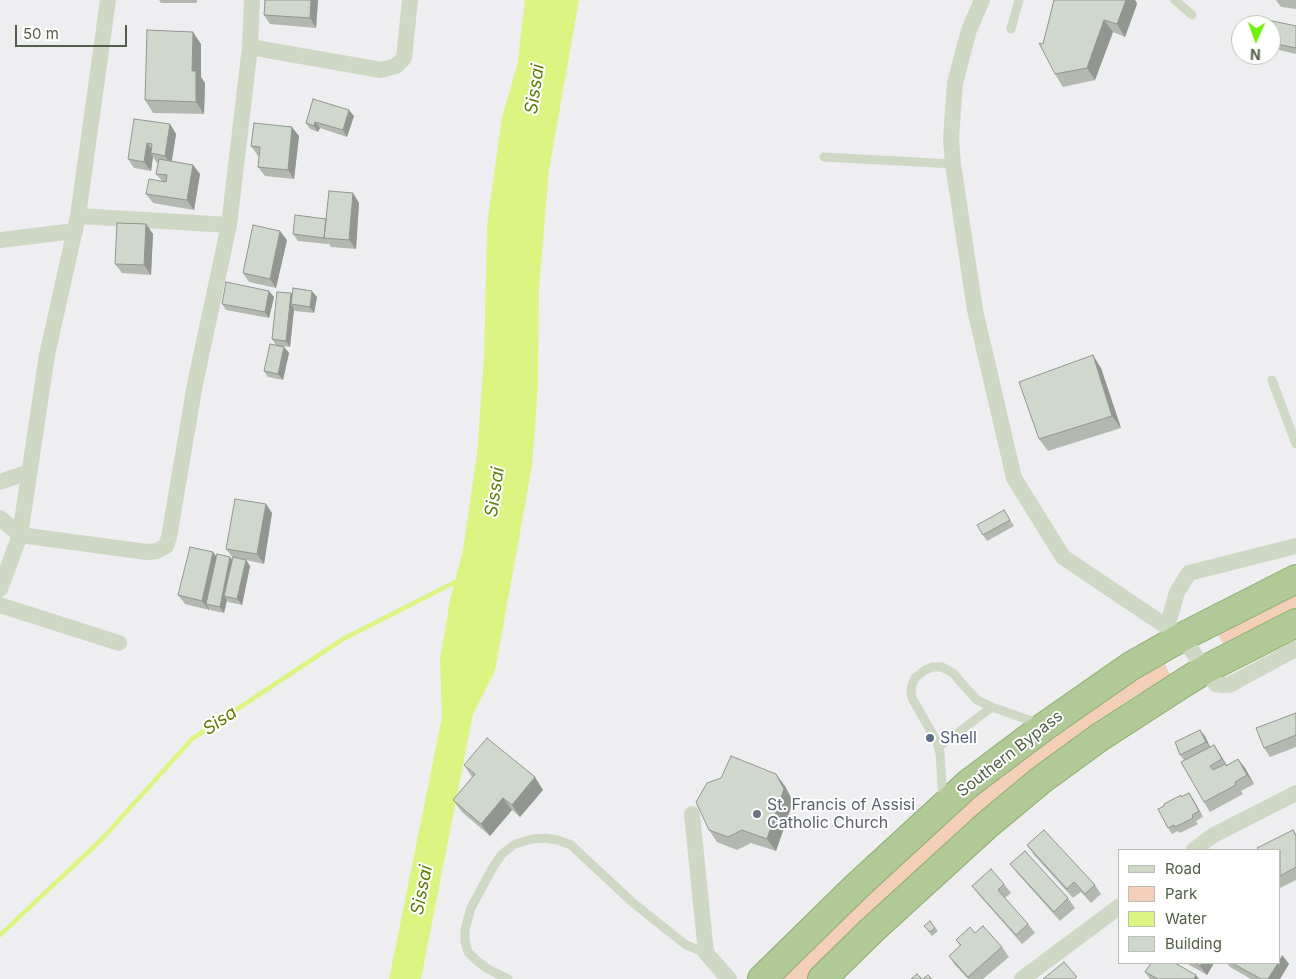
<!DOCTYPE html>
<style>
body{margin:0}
#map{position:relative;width:1296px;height:979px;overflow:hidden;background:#eeeef1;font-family:Inter,sans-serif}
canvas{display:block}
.legend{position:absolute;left:1118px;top:849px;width:162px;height:115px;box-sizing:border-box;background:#fff;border:1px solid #babfb5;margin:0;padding:6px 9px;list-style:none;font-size:15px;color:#525e45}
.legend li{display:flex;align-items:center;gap:10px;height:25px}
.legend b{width:25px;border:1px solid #babfb5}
.north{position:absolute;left:1231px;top:15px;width:50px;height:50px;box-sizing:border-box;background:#fff;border:1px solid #babfb5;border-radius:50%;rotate:182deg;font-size:14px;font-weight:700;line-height:20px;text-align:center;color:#525e45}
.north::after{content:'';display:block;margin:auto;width:18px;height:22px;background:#6ff109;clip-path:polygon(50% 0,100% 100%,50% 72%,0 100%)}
.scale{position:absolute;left:15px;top:25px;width:112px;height:22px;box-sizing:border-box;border:2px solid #525e45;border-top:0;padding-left:6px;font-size:15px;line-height:18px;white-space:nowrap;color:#525e45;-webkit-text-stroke:4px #fff;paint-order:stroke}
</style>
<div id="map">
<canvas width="1296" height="979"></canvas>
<ul class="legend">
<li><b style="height:6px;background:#ced8c4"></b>Road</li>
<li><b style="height:14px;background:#f3cfb9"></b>Park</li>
<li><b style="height:14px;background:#dcf482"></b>Water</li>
<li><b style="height:14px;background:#d0d7cd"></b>Building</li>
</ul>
<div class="north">N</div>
<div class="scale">50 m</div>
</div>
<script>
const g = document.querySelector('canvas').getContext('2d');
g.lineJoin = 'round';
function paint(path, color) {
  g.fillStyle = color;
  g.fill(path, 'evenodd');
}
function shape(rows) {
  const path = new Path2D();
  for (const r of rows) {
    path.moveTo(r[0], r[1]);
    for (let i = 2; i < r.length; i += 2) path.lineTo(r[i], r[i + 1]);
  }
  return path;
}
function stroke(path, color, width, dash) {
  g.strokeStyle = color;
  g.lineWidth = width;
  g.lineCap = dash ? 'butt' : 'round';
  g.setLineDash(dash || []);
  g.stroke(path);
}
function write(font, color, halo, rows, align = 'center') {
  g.font = font + ' Inter,sans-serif';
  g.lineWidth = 4;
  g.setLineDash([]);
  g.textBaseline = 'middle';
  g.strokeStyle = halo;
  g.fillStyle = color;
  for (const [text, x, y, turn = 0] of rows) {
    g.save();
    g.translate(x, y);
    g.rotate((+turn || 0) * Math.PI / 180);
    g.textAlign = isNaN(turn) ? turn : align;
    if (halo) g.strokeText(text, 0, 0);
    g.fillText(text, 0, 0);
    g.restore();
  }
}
paint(shape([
 [1296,592,1296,616,1228,651,1218,635,1245,618],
 [1163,659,1170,675,1132,698,1075,737,814,979,777,979,963,803]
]), '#f3cfb9');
paint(shape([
 [525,0,579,0,549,170,539,288,538,383,532,466,495,671,473,714,421,979,389,979,442,717,440,660,450,600,463,550,477,454,484,359,487,225,502,117,517,66]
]), '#dcf482');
stroke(shape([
 [0,935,101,840,192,739,343,639,459,580]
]), '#dcf482', 4.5);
const trunk = shape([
 [762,979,856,887,968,784,1045,726,1131,666,1182,637,1296,579],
 [822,979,872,930,987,825,1041,780,1100,737,1182,684,1206,669,1296,623]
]);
stroke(trunk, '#8cae6d', 30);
stroke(shape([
 [1175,0,1192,15],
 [1011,29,1019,0],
 [824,157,953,164],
 [1272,380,1296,444],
 [939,747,992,707],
 [943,801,940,753,937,742,912,698,911,692,912,685,915,678,925,670,933,667,942,667,953,673,967,689,977,700,992,707,1040,724],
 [508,979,488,969,477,961,468,952,465,941,465,929,471,908,493,867,502,854,515,844,532,839,546,838,558,840,571,845,632,902,686,945,706,953]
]), '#ced8c4', 9);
stroke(shape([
 [982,0,969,30,955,83,951,139,953,164,975,310,1014,478,1063,557,1182,637,1216,684,1222,685,1229,685,1296,649],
 [250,47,381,70,396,66,404,58,410,0],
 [78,216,229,225],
 [0,240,75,231],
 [0,482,29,472],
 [0,518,20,535,147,552,157,551,166,546,169,537,195,384,229,225,250,47,252,0],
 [0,589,20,535,47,355,78,216,108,0],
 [0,605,119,643],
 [1167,627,1177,592,1189,573,1296,546],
 [692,814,706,953,729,979],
 [1194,850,1212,836,1296,793],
 [1022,979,1120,906]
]), '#ced8c4', 16);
stroke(trunk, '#b0c997', 28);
paint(shape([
 [159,0,197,0,197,3,161,3],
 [265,0,318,0,316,28,270,24,264,15],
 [1054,0,1135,0,1137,4,1125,37,1113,32,1095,80,1063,87,1055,74,1043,44],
 [1276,0,1296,0,1296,9,1281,7],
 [1271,25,1296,26,1296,54,1271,48],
 [201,44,201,77,205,83,204,114,153,113,145,100],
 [354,116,347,137,320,128,318,132,310,129,306,123],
 [170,124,176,134,172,161,193,165,200,174,194,210,153,203,146,194,162,181,156,174,158,163,157,163,153,157,151,171,134,168,128,159],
 [299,136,294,179,265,176,258,167,259,156,258,156,251,146],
 [353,193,359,203,356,249,331,247,328,243,328,244,298,241,293,234,326,219],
 [146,224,153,234,151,275,122,273,115,264],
 [287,240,276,288,249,282,243,273],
 [269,291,274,297,269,318,226,310,222,304],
 [291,293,292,296,317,297,314,313,295,311,294,309,290,347,281,346,284,347,289,353,283,380,268,377,264,371,276,345,272,339],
 [1101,368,1121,428,1048,451,1039,439],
 [266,504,272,513,264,564,246,560,250,566,242,605,228,602,227,600,224,613,210,610,209,608,209,610,185,604,178,595,216,556,232,559,233,558,226,549],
 [1004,510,1014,526,987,541,983,535],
 [1296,713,1296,747,1270,757,1264,748],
 [1205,736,1210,747,1214,745,1220,754,1227,765,1238,759,1245,768,1254,784,1241,791,1243,794,1210,812,1204,802,1185,761,1180,755],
 [464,765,543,790,520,817,512,810,490,836,462,812,453,800,472,777],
 [785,786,793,802,776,851,751,843,737,850,717,842,709,830],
 [1189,793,1193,799,1203,817,1196,821,1198,824,1180,833,1178,831,1172,834,1168,828,1164,806],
 [1293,830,1296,834,1296,880,1280,888,1280,850],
 [1027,845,1095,885,1101,894,1091,903,1081,892,1073,898,1034,855],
 [1010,864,1068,898,1075,908,1060,921,1017,873],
 [1004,884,1011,893,1005,898,1028,924,1035,933,1022,944,979,895,972,886],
 [930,921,938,931,932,936,924,926],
 [975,933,1002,947,1009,957,983,979,968,979,955,965,949,956,960,946,956,940],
 [1282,955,1289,964,1280,979,1251,979,1230,967,1227,963,1280,963],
 [1186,963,1214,963,1207,975],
 [1145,972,1199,979,1150,979]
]), '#b3b9b0');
paint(shape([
 [311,0,318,0,316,28,310,18],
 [1126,0,1135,0,1137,4,1125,37,1117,24],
 [1104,20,1113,32,1095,80,1087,68],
 [193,32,201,44,201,77,205,83,204,114,196,102,192,71],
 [349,110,354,116,347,137,343,130],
 [315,122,320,128,318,132,314,126],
 [170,124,176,134,171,165,165,156],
 [292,127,299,136,294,179,288,170],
 [147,143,154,152,151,153,153,157,151,171,144,162],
 [193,165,200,174,194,210,187,200],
 [353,193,359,203,356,249,349,240],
 [146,224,153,234,151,275,144,265],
 [280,231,287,240,276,288,270,279],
 [269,291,274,297,269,318,265,312],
 [312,291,317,297,314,313,310,307],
 [291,293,295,300,291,304,294,309,290,347,286,341],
 [284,347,289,353,283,380,278,374],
 [1093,355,1101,368,1121,428,1112,416],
 [266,504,272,513,264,564,257,554],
 [213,552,220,561,206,604,209,608,209,610,202,601],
 [230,557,235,563,224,596,227,600,224,613,220,607],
 [246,560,250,566,242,605,237,599],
 [1200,730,1205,736,1211,749,1206,742],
 [1214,745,1220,754,1228,768,1222,759],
 [1238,759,1245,768,1254,784,1247,775],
 [776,774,785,786,793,802,776,851,767,839],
 [535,777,543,790,520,817,512,805],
 [1189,793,1193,799,1203,817,1199,811],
 [503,798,512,810,490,836,481,824],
 [1282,955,1289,964,1280,979,1268,979,1278,963,1280,963,1280,959],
 [1202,963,1214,963,1207,975,1200,966],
 [1196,975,1199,979,1194,979]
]), '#929690');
const building = shape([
 [265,0,311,0,310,18,264,15,265,0],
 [1054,0,1126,0,1117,24,1104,20,1087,68,1055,74,1039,43,1043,44,1054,0],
 [1263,19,1296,26,1296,48,1271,43,1271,25,1262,25,1263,19],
 [147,30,193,32,192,71,196,71,196,102,145,100,147,30],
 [313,99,349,110,343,130,315,122,314,126,306,123,313,99],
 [134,119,170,124,165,156,151,153,152,144,147,143,144,162,128,159,134,119],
 [254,123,292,127,288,170,258,167,260,147,251,146,254,123],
 [159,159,193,165,187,200,146,194,149,179,166,182,167,175,156,174,159,159],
 [329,191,353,193,349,240,324,238,329,191],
 [295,215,326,219,324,238,293,234,295,215],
 [117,223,146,224,144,265,115,264,117,223],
 [253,225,280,231,270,279,243,273,253,225],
 [226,282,269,291,265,312,222,304,226,282],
 [293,288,312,291,310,307,291,304,293,288],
 [277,292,291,293,286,341,272,339,277,292],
 [270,344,284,347,278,374,264,371,270,344],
 [1093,355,1112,416,1039,439,1019,382,1093,355],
 [235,499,266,504,257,554,226,549,235,499],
 [1004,510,1010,520,983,535,977,525,1004,510],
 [190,547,213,552,202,601,178,595,190,547],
 [217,554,230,557,220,607,206,604,217,554],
 [233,557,246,560,237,599,224,596,233,557],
 [1296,713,1296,735,1264,748,1256,728,1296,713],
 [1200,730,1206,742,1180,755,1175,742,1200,730],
 [487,738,535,777,512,805,503,798,481,824,453,800,475,774,464,765,487,738],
 [1214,745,1222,759,1210,766,1213,770,1225,764,1226,766,1238,759,1247,775,1235,782,1236,785,1204,802,1181,762,1214,745],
 [731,756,776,774,784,789,767,839,742,830,728,837,709,830,696,802,707,783,721,778,731,756],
 [1189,793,1199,811,1192,815,1193,818,1175,827,1174,825,1168,828,1158,809,1164,806,1164,804,1181,795,1181,797,1189,793],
 [1044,830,1095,885,1085,894,1074,882,1067,889,1027,845,1044,830],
 [1293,830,1296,836,1296,867,1280,876,1280,850,1259,850,1257,848,1293,830],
 [1025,851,1068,898,1054,912,1010,864,1025,851],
 [991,869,1004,884,998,890,1028,924,1016,935,972,886,991,869],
 [930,921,935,928,930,932,924,926,930,921],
 [983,926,1002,947,968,977,949,956,961,945,956,940,970,927,975,933,983,926],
 [1064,962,1077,977,1074,979,1043,979,1064,962],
 [1151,963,1175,963,1196,975,1194,979,1158,979,1145,972,1151,963],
 [1195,963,1202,963,1200,966,1195,963],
 [1232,963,1278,963,1268,979,1261,979,1232,963],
 [917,974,922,979,911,979,917,974],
 [928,975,932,979,923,979,928,975]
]);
paint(building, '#d0d7cd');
stroke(building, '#929690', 1);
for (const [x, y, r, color] of [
 [930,738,5,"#5c6f8a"],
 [757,814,5,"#6b7280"]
]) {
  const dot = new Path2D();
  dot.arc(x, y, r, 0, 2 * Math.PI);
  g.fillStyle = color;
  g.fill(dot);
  stroke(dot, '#fff', 2);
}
write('16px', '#4e5e75', '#fff', [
 ["Shell",940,738]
], 'left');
write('16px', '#525e45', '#fff', [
 ["Southern Bypass",1010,754,-38]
]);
write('16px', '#5b616d', '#fff', [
 ["St. Francis of Assisi",767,805],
 ["Catholic Church",767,823]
], 'left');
write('italic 18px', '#647c06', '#fff', [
 ["Sissai",535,89,-82],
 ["Sissai",495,492,-82],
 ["Sisa",220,721,-34],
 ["Sissai",422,890,-79]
]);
</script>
